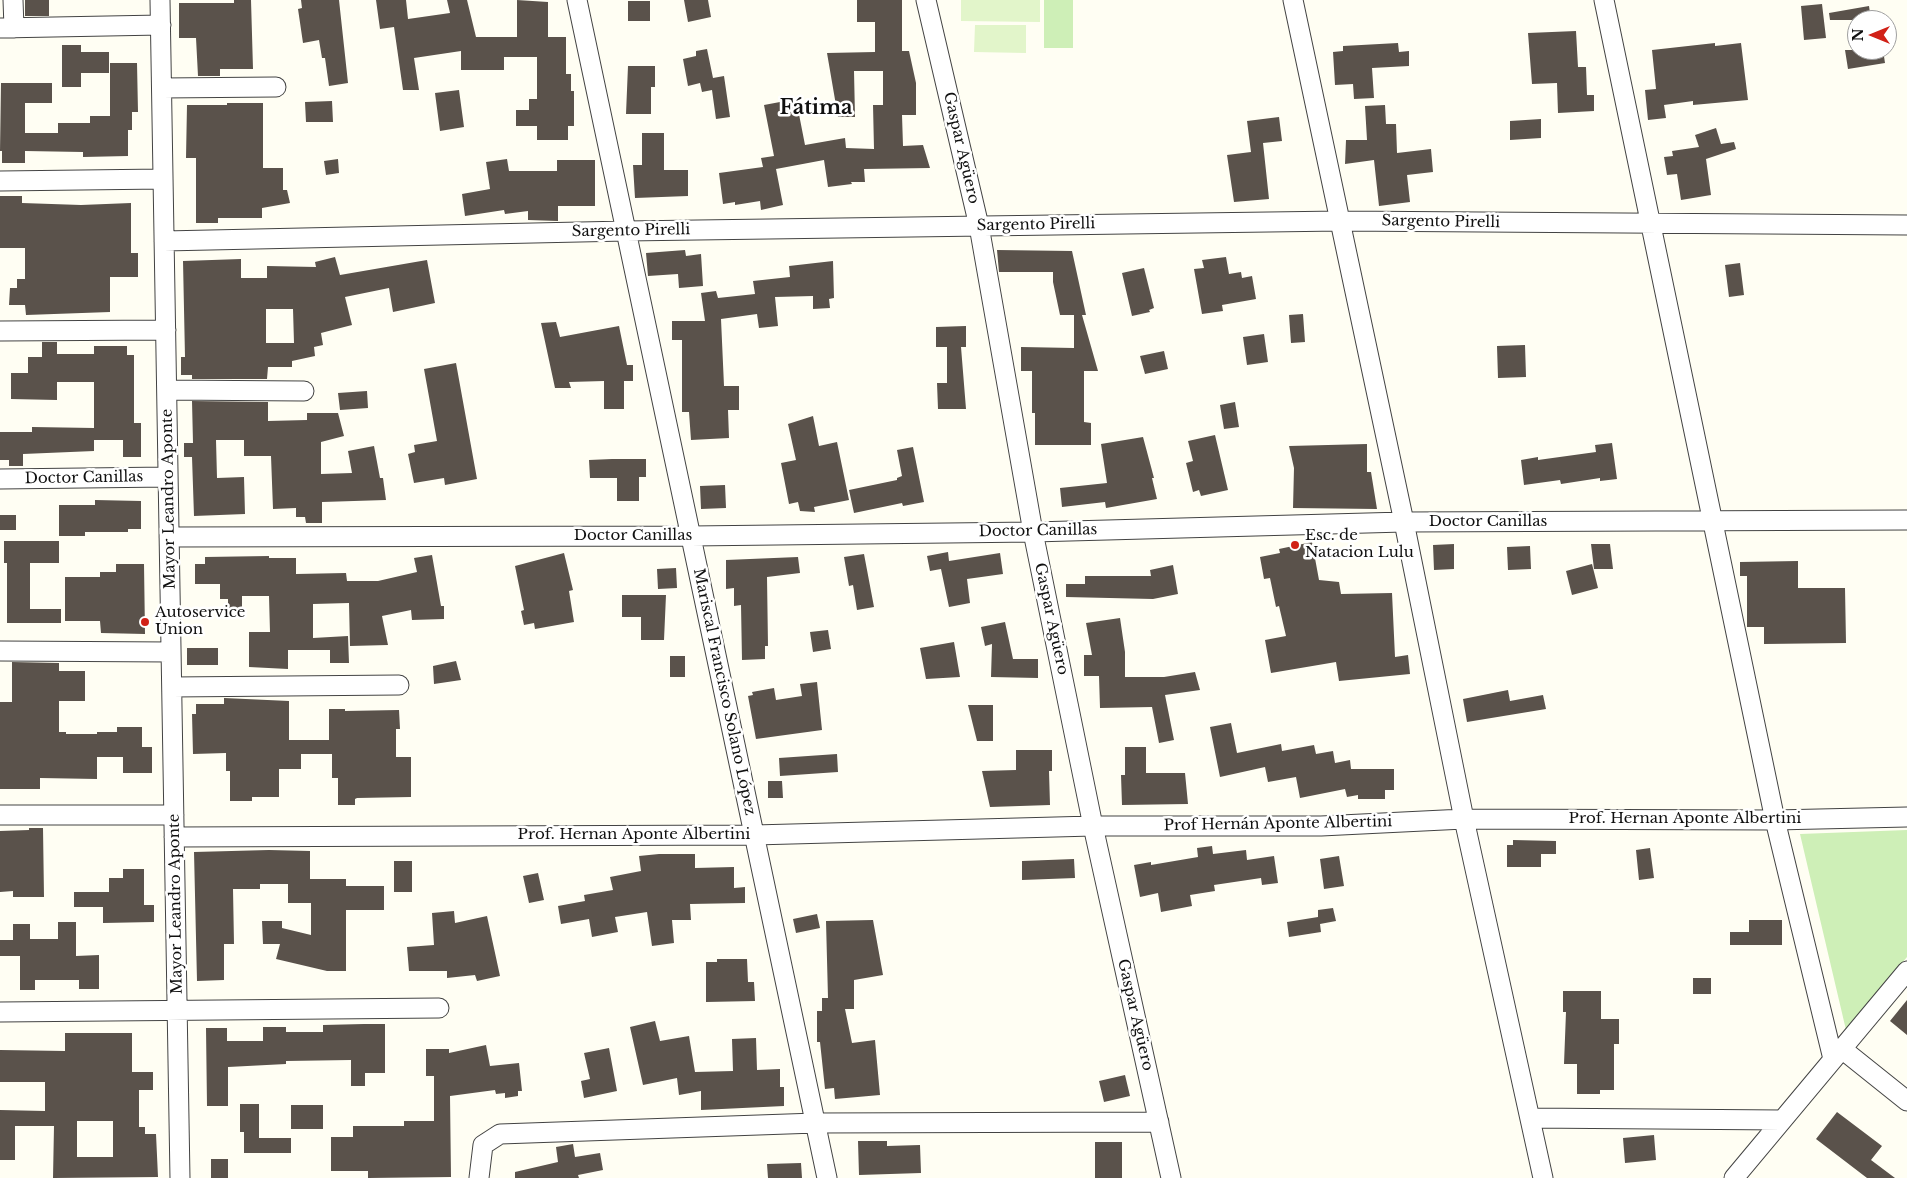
<!DOCTYPE html>
<meta charset="utf-8">
<style>
body{margin:0}
#map{position:relative;width:1907px;height:1178px;overflow:hidden;background:#fffef3;font-family:"Libre Baskerville",serif}
canvas{display:block}
.north{position:absolute;left:1847px;top:10px;width:50px;height:50px;box-sizing:border-box;background:#fff;border:1px solid #9f9f9f;border-radius:50%;rotate:270deg;font-size:14px;font-weight:700;line-height:20px;text-align:center;color:#101010}
.north::after{content:'';display:block;margin:auto;width:18px;height:22px;background:#d12117;clip-path:polygon(50% 0,100% 100%,50% 72%,0 100%)}
</style>
<div id="map">
<canvas width="1907" height="1178"></canvas>
<div class="north">N</div>
</div>
<script>
const g = document.querySelector('canvas').getContext('2d');
g.lineJoin = 'round';
function paint(path, color) {
  g.fillStyle = color;
  g.fill(path, 'evenodd');
}
function shape(rows) {
  const path = new Path2D();
  for (const r of rows) {
    path.moveTo(r[0], r[1]);
    for (let i = 2; i < r.length; i += 2) path.lineTo(r[i], r[i + 1]);
  }
  return path;
}
function stroke(path, color, width, dash) {
  g.strokeStyle = color;
  g.lineWidth = width;
  g.lineCap = dash ? 'butt' : 'round';
  g.setLineDash(dash || []);
  g.stroke(path);
}
function write(font, color, halo, rows, align = 'center') {
  g.font = font + ' "Libre Baskerville",serif';
  g.lineWidth = 5;
  g.setLineDash([]);
  g.textBaseline = 'middle';
  g.strokeStyle = halo;
  g.fillStyle = color;
  for (const [text, x, y, turn = 0] of rows) {
    g.save();
    g.translate(x, y);
    g.rotate((+turn || 0) * Math.PI / 180);
    g.textAlign = isNaN(turn) ? turn : align;
    if (halo) g.strokeText(text, 0, 0);
    g.fillText(text, 0, 0);
    g.restore();
  }
}
paint(shape([
 [1044,0,1073,0,1073,48,1044,48],
 [1907,830,1907,957,1846,1030,1800,834]
]), '#ceefb7');
paint(shape([
 [961,0,1040,0,1040,22,961,21],
 [975,25,1026,25,1026,53,974,52]
]), '#e2f5ca');
paint(shape([
 [25,0,49,0,49,16,25,16],
 [234,0,251,0,253,69,220,69,220,76,198,76,196,38,179,38,179,3,234,3],
 [301,0,339,0,348,83,329,86,325,58,322,58,319,40,303,43,298,9,302,8],
 [376,0,406,0,408,19,450,13,447,0,467,0,476,37,517,37,517,0,548,2,548,37,566,37,566,74,571,74,571,91,574,91,574,126,568,126,568,140,537,140,537,126,516,126,516,110,529,110,529,99,537,99,537,57,504,57,504,70,461,70,461,51,414,58,419,90,403,90,394,27,380,29],
 [684,0,708,0,711,17,688,22],
 [857,0,902,0,902,51,909,51,916,83,916,115,902,115,903,146,923,145,930,168,864,169,865,182,851,182,852,184,828,187,824,160,776,169,783,205,761,210,760,201,735,205,735,202,723,204,719,173,763,167,761,158,774,156,764,105,796,99,805,145,845,138,846,148,874,149,873,105,883,105,883,71,854,71,855,117,838,117,827,53,875,52,875,22,857,22],
 [628,1,650,1,650,21,628,21],
 [1822,4,1826,38,1804,40,1801,6],
 [1869,6,1871,20,1830,20,1829,13],
 [1576,31,1578,67,1586,67,1587,95,1594,95,1594,111,1558,113,1557,83,1532,84,1528,33],
 [1398,43,1399,52,1409,51,1409,66,1372,68,1374,98,1354,99,1353,84,1335,85,1333,52,1343,51,1343,46],
 [1715,43,1715,46,1741,43,1748,100,1693,105,1693,101,1664,105,1666,118,1648,120,1645,90,1656,89,1652,50],
 [62,45,81,45,81,52,109,52,109,73,81,73,81,87,62,87],
 [707,49,713,78,724,76,730,117,716,119,712,90,702,92,700,83,688,86,683,59,696,56,696,51],
 [1845,50,1883,50,1885,63,1848,69],
 [110,63,137,63,138,112,132,112,132,130,128,130,128,156,83,157,83,152,25,151,25,163,2,163,2,151,0,151,1,83,52,83,52,103,25,103,25,133,58,133,58,123,90,123,90,116,110,116],
 [628,66,655,66,655,87,651,87,651,114,626,114],
 [459,90,464,127,440,131,435,93],
 [332,101,333,122,306,122,305,102],
 [227,103,263,103,263,168,283,168,283,190,287,190,290,203,262,208,262,218,218,218,218,223,196,223,196,158,186,158,187,105,227,105],
 [1385,105,1386,124,1396,124,1397,153,1431,149,1433,172,1407,175,1410,202,1379,206,1374,160,1345,164,1346,140,1367,140,1365,106],
 [1279,117,1282,141,1263,143,1269,199,1234,202,1227,155,1251,152,1247,121],
 [1541,119,1541,138,1510,140,1510,121],
 [1716,128,1721,144,1734,142,1736,149,1706,159,1711,195,1681,200,1677,174,1667,175,1664,157,1673,156,1672,151,1699,147,1695,135],
 [642,133,664,133,664,170,688,170,688,196,635,198,633,165,642,165],
 [338,159,339,173,326,175,324,161],
 [507,159,509,171,557,171,557,160,595,160,595,206,558,206,558,221,528,220,528,211,505,214,504,210,465,216,462,194,490,189,486,162],
 [0,196,22,196,22,203,81,205,131,203,131,253,138,253,138,277,110,277,110,312,26,315,25,305,9,305,10,288,17,288,17,279,25,279,25,248,0,248],
 [685,250,686,256,701,254,703,286,679,288,678,274,648,276,646,253],
 [997,250,1072,251,1086,315,1082,315,1098,371,1084,371,1084,422,1091,423,1091,445,1035,445,1035,413,1032,413,1032,371,1021,371,1021,347,1074,348,1074,315,1060,315,1053,282,1053,272,999,272],
 [335,257,340,275,427,260,435,303,393,312,389,288,345,297,352,325,321,333,323,345,314,347,315,356,292,361,292,367,268,367,267,379,192,379,192,375,181,375,181,357,185,357,183,261,241,259,241,278,267,278,267,266,316,267,315,262],
 [266,309,293,309,294,343,266,343],
 [1226,257,1229,274,1241,272,1242,278,1252,276,1256,299,1222,305,1223,311,1202,314,1194,269,1204,268,1202,260],
 [833,261,834,298,829,299,830,308,813,309,813,296,775,297,778,326,759,328,757,314,721,319,724,386,739,386,739,410,728,410,729,438,691,440,689,412,682,412,682,340,672,340,672,321,705,321,701,293,716,291,718,298,755,294,753,281,790,277,789,266],
 [1740,263,1744,295,1729,297,1725,265],
 [1144,268,1154,308,1149,310,1150,312,1132,316,1122,273],
 [1303,314,1305,342,1291,343,1289,315],
 [556,322,560,337,619,326,627,365,633,365,633,381,624,381,624,409,604,409,604,381,569,382,571,388,555,388,541,323],
 [966,326,966,347,961,347,966,409,938,409,937,383,947,383,947,347,936,347,936,327],
 [1264,334,1268,362,1247,365,1243,337],
 [42,342,57,342,57,354,94,354,94,346,127,346,127,355,134,355,134,423,141,423,141,457,123,457,123,440,94,440,94,382,57,382,57,400,11,399,11,373,28,373,28,357,42,357],
 [1525,345,1526,377,1498,378,1497,346],
 [1164,351,1168,369,1145,374,1140,356],
 [456,363,477,479,445,485,444,478,414,483,408,454,415,452,414,445,437,441,424,369],
 [367,391,368,408,340,410,338,393],
 [192,401,268,402,268,421,307,420,307,413,338,413,344,436,321,442,321,474,352,473,348,451,374,446,380,478,383,478,386,500,322,502,322,523,306,523,305,517,296,517,296,508,273,509,271,456,244,456,244,440,216,440,217,478,244,477,245,514,194,516,192,457,184,457,184,443,193,443],
 [1235,402,1239,427,1224,429,1220,405],
 [813,416,819,446,837,442,849,500,814,507,815,512,800,511,798,502,789,504,781,463,796,460,788,424],
 [32,427,94,428,94,451,23,454,23,466,9,466,9,460,0,460,0,432,32,432],
 [1215,435,1228,490,1201,496,1199,490,1193,492,1186,463,1193,461,1188,441],
 [1143,437,1154,478,1152,478,1157,499,1106,508,1105,502,1062,507,1060,488,1107,483,1101,444],
 [1612,443,1617,479,1600,481,1600,478,1561,484,1560,480,1524,485,1521,460,1538,457,1538,460,1596,452,1595,445],
 [1367,444,1367,472,1371,472,1377,509,1293,508,1294,468,1289,446],
 [913,447,924,502,903,506,902,503,854,513,849,490,897,480,897,478,902,476,897,450],
 [612,459,646,459,646,477,639,477,639,501,617,501,617,478,590,478,589,460],
 [725,485,726,508,701,509,700,486],
 [95,500,141,501,141,529,128,529,128,532,85,532,85,536,59,536,59,505,95,505],
 [0,515,16,515,16,530,0,530],
 [4,541,59,541,59,563,30,563,30,609,61,609,61,623,7,623,7,563,4,563],
 [1312,542,1319,580,1339,582,1341,594,1392,593,1395,657,1408,655,1410,674,1339,681,1336,662,1271,673,1265,640,1286,636,1279,606,1276,607,1270,578,1264,579,1260,557,1280,553,1279,549],
 [1454,544,1454,569,1434,570,1433,545],
 [1591,544,1610,544,1613,569,1594,569],
 [1530,546,1531,569,1508,570,1507,547],
 [948,552,949,561,1000,553,1003,574,967,579,970,603,949,607,941,569,930,571,927,556],
 [564,553,573,590,569,591,574,622,535,629,534,623,524,625,521,611,524,610,515,566],
 [864,554,874,607,857,610,853,585,849,586,844,557],
 [432,555,441,606,444,606,444,619,412,620,411,610,382,616,388,645,350,646,349,603,313,604,313,638,348,636,349,663,330,663,330,650,288,650,288,669,249,667,249,632,270,632,269,596,242,596,242,610,228,610,228,599,220,599,220,584,195,584,195,564,205,564,205,557,269,556,269,558,296,558,296,574,346,573,347,581,378,581,417,572,414,558],
 [798,557,800,573,767,577,768,646,765,646,765,659,742,660,741,605,734,606,734,588,726,589,726,560],
 [1798,561,1798,588,1845,588,1846,643,1764,644,1764,627,1747,627,1747,576,1740,576,1740,562],
 [116,564,144,564,145,634,101,633,100,621,65,621,65,577,100,577,100,572,116,572],
 [1592,564,1598,588,1572,595,1566,571],
 [1173,565,1178,594,1153,599,1066,597,1066,584,1085,584,1085,576,1151,576,1150,570],
 [676,568,677,588,658,589,657,569],
 [622,595,666,595,664,640,641,640,641,617,622,617],
 [1120,618,1125,652,1125,677,1164,677,1195,672,1200,690,1165,695,1174,740,1159,743,1152,707,1100,708,1099,676,1084,676,1084,655,1092,655,1086,623],
 [1005,622,1013,659,1038,659,1038,678,991,677,992,644,985,646,981,627],
 [828,630,831,649,813,652,810,632],
 [954,642,960,677,926,679,920,648],
 [187,648,218,648,218,665,187,665],
 [670,656,685,656,685,677,670,677],
 [456,661,461,680,434,684,433,666],
 [12,662,59,663,59,671,85,671,85,701,59,701,59,732,66,732,66,734,97,734,97,732,117,732,117,727,142,727,142,747,152,747,152,773,123,773,123,757,97,757,97,779,40,778,40,789,0,789,0,702,12,702],
 [817,682,822,730,756,739,748,696,753,695,752,692,774,688,776,700,802,696,800,684],
 [1508,690,1510,701,1543,695,1546,709,1467,722,1463,699],
 [224,698,289,701,289,740,329,740,329,709,345,709,345,711,399,710,400,729,396,729,396,757,411,757,411,797,357,798,355,799,355,805,338,805,338,778,332,778,332,754,301,754,301,769,279,769,279,797,252,797,252,801,230,801,230,771,226,771,226,753,193,754,192,714,196,714,196,704,224,704],
 [968,705,993,705,993,741,977,741],
 [1231,723,1237,753,1281,744,1282,751,1314,745,1316,754,1333,751,1335,763,1350,760,1351,769,1394,769,1394,790,1385,790,1385,799,1358,799,1358,795,1347,797,1345,789,1300,798,1296,777,1268,782,1265,767,1220,777,1210,727],
 [1125,747,1146,747,1146,773,1185,773,1188,804,1122,805,1121,775,1125,775],
 [1016,750,1052,750,1052,771,1049,771,1050,805,990,807,982,771,1016,770],
 [837,754,838,772,780,776,779,758],
 [768,781,782,781,783,798,768,798],
 [29,828,43,828,44,897,13,897,13,891,0,892,0,831,29,830],
 [1513,840,1556,841,1556,854,1541,854,1541,867,1507,867,1507,845,1513,845],
 [1212,846,1213,854,1246,850,1247,860,1274,856,1278,883,1262,885,1261,878,1214,885,1215,891,1190,895,1192,906,1161,912,1158,893,1140,897,1134,865,1151,862,1151,865,1198,857,1197,848],
 [1650,848,1654,878,1639,880,1636,850],
 [269,850,310,851,310,879,346,879,346,886,384,886,384,910,346,910,346,971,327,971,276,959,280,944,263,944,262,921,282,921,282,928,311,935,311,903,288,903,288,884,260,884,260,889,233,889,234,944,224,944,224,980,197,981,194,852],
 [659,854,695,854,695,868,734,867,734,888,745,887,745,903,690,904,691,920,672,920,674,943,652,946,647,912,615,917,618,932,592,937,589,919,561,924,558,906,585,901,584,895,613,890,610,877,641,871,639,856],
 [1339,856,1344,886,1324,889,1320,859],
 [1074,859,1075,878,1022,880,1022,861],
 [394,861,412,861,412,892,394,892],
 [123,869,144,869,144,905,154,905,154,922,103,923,103,907,74,907,74,892,109,892,109,878,123,878],
 [538,873,544,900,529,903,523,876],
 [1333,908,1336,921,1320,924,1321,932,1289,937,1287,922,1318,917,1318,910],
 [454,911,455,923,487,916,500,976,477,981,475,975,447,978,447,971,409,971,407,947,434,945,432,913],
 [817,914,820,928,796,933,793,919],
 [873,920,883,975,854,980,854,1009,845,1009,852,1043,875,1040,880,1095,835,1099,834,1088,825,1089,820,1042,817,1042,817,1011,822,1011,822,998,828,998,826,921],
 [1749,920,1782,920,1782,945,1730,945,1730,932,1749,932],
 [58,922,76,922,76,956,99,955,99,989,79,989,79,980,35,980,35,990,20,990,20,956,0,956,0,940,13,940,13,924,30,924,30,939,58,939],
 [717,959,747,959,748,982,754,982,755,1001,706,1002,706,962,717,962],
 [1693,978,1711,978,1711,994,1693,994],
 [1563,991,1601,991,1601,1019,1619,1019,1619,1044,1614,1044,1614,1090,1600,1090,1600,1094,1577,1094,1577,1064,1564,1064,1566,1012,1563,1012],
 [1907,1000,1907,1035,1890,1021],
 [655,1021,660,1041,689,1036,695,1072,733,1071,732,1039,756,1038,757,1070,780,1069,780,1087,784,1087,784,1106,701,1110,701,1091,679,1095,677,1078,643,1085,630,1027],
 [364,1024,385,1024,385,1073,365,1073,365,1086,351,1086,351,1060,286,1061,286,1064,228,1067,228,1106,207,1106,206,1028,227,1028,227,1041,263,1041,263,1027,286,1027,286,1032,323,1032,323,1025],
 [65,1033,132,1033,132,1072,153,1072,153,1090,139,1090,139,1127,145,1127,145,1134,156,1134,158,1177,53,1178,54,1126,15,1126,15,1160,0,1160,0,1110,45,1111,45,1082,0,1082,0,1050,65,1051],
 [77,1121,113,1121,113,1157,77,1157],
 [486,1045,490,1066,519,1063,522,1091,518,1091,518,1096,505,1098,505,1093,496,1094,495,1090,450,1096,451,1177,368,1178,368,1171,331,1171,331,1137,353,1137,353,1126,404,1126,404,1121,434,1121,434,1076,426,1076,426,1049,449,1049,449,1053],
 [609,1048,617,1091,584,1098,581,1081,590,1079,584,1053],
 [1125,1075,1130,1096,1104,1102,1099,1081],
 [240,1104,259,1104,259,1138,291,1138,291,1153,244,1153,244,1132,240,1132],
 [291,1105,323,1105,323,1129,291,1129],
 [1837,1112,1882,1146,1871,1160,1895,1178,1867,1178,1816,1139],
 [1654,1135,1656,1160,1625,1163,1623,1138],
 [858,1141,887,1141,887,1146,920,1145,921,1173,859,1175],
 [1095,1142,1122,1142,1122,1178,1095,1178],
 [573,1144,575,1157,600,1153,603,1170,578,1175,579,1178,515,1178,515,1172,558,1162,556,1147],
 [211,1159,228,1159,228,1178,211,1178],
 [801,1163,802,1178,768,1178,767,1164]
]), '#5a524b');
const minor = shape([
 [13,0,14,28],
 [160,0,180,1178],
 [577,0,827,1178],
 [926,0,979,226,1033,532,1093,826,1171,1178],
 [1293,0,1404,522,1464,819,1543,1178],
 [1604,0,1775,820,1833,1059],
 [0,28,161,25],
 [162,88,276,87],
 [0,181,163,179],
 [164,241,626,231,1340,221,1907,225],
 [0,331,166,330],
 [167,390,304,391],
 [0,479,168,477],
 [169,537,691,536,1033,532,1404,522,1907,520],
 [0,651,171,652],
 [172,687,399,685],
 [0,815,174,815],
 [174,837,754,835,1093,826,1321,826,1464,819,1775,820,1907,817],
 [0,1012,439,1008],
 [1842,1049,1907,1101],
 [1530,1118,1782,1120],
 [479,1178,483,1145,500,1134,816,1123,1159,1122],
 [1734,1178,1907,971]
]);
stroke(minor, '#434343', 21);
stroke(minor, '#fff', 19);
for (const [x, y, r, color] of [
 [1295,545,5,"#d12117"],
 [145,622,5,"#d12117"]
]) {
  const dot = new Path2D();
  dot.arc(x, y, r, 0, 2 * Math.PI);
  g.fillStyle = color;
  g.fill(dot);
  stroke(dot, '#fff', 2);
}
write('15px', '#101010', '#fff', [
 ["Gaspar Agüero",961,148,77],
 ["Sargento Pirelli",1441,222,1],
 ["Sargento Pirelli",1036,225,-1],
 ["Sargento Pirelli",631,231,-1],
 ["Doctor Canillas",84,478,-1],
 ["Mayor Leandro Aponte",169,499,-91],
 ["Doctor Canillas",1488,522],
 ["Doctor Canillas",1038,531,-1],
 ["Doctor Canillas",633,536],
 ["Gaspar Agüero",1051,619,78],
 ["Mariscal Francisco Solano López",724,692,78],
 ["Prof. Hernan Aponte Albertini",1685,819],
 ["Prof Hernán Aponte Albertini",1278,824,-1],
 ["Prof. Hernan Aponte Albertini",634,835],
 ["Mayor Leandro Aponte",176,904,-91],
 ["Gaspar Agüero",1135,1015,77]
]);
write('15px', '#101010', '#fff', [
 ["Esc. de",1305,536],
 ["Natacion Lulu",1305,553],
 ["Autoservice",155,613],
 ["Union",155,630]
], 'left');
write('bold 20px', '#101010', '#fff', [
 ["Fátima",816,108]
]);
</script>
